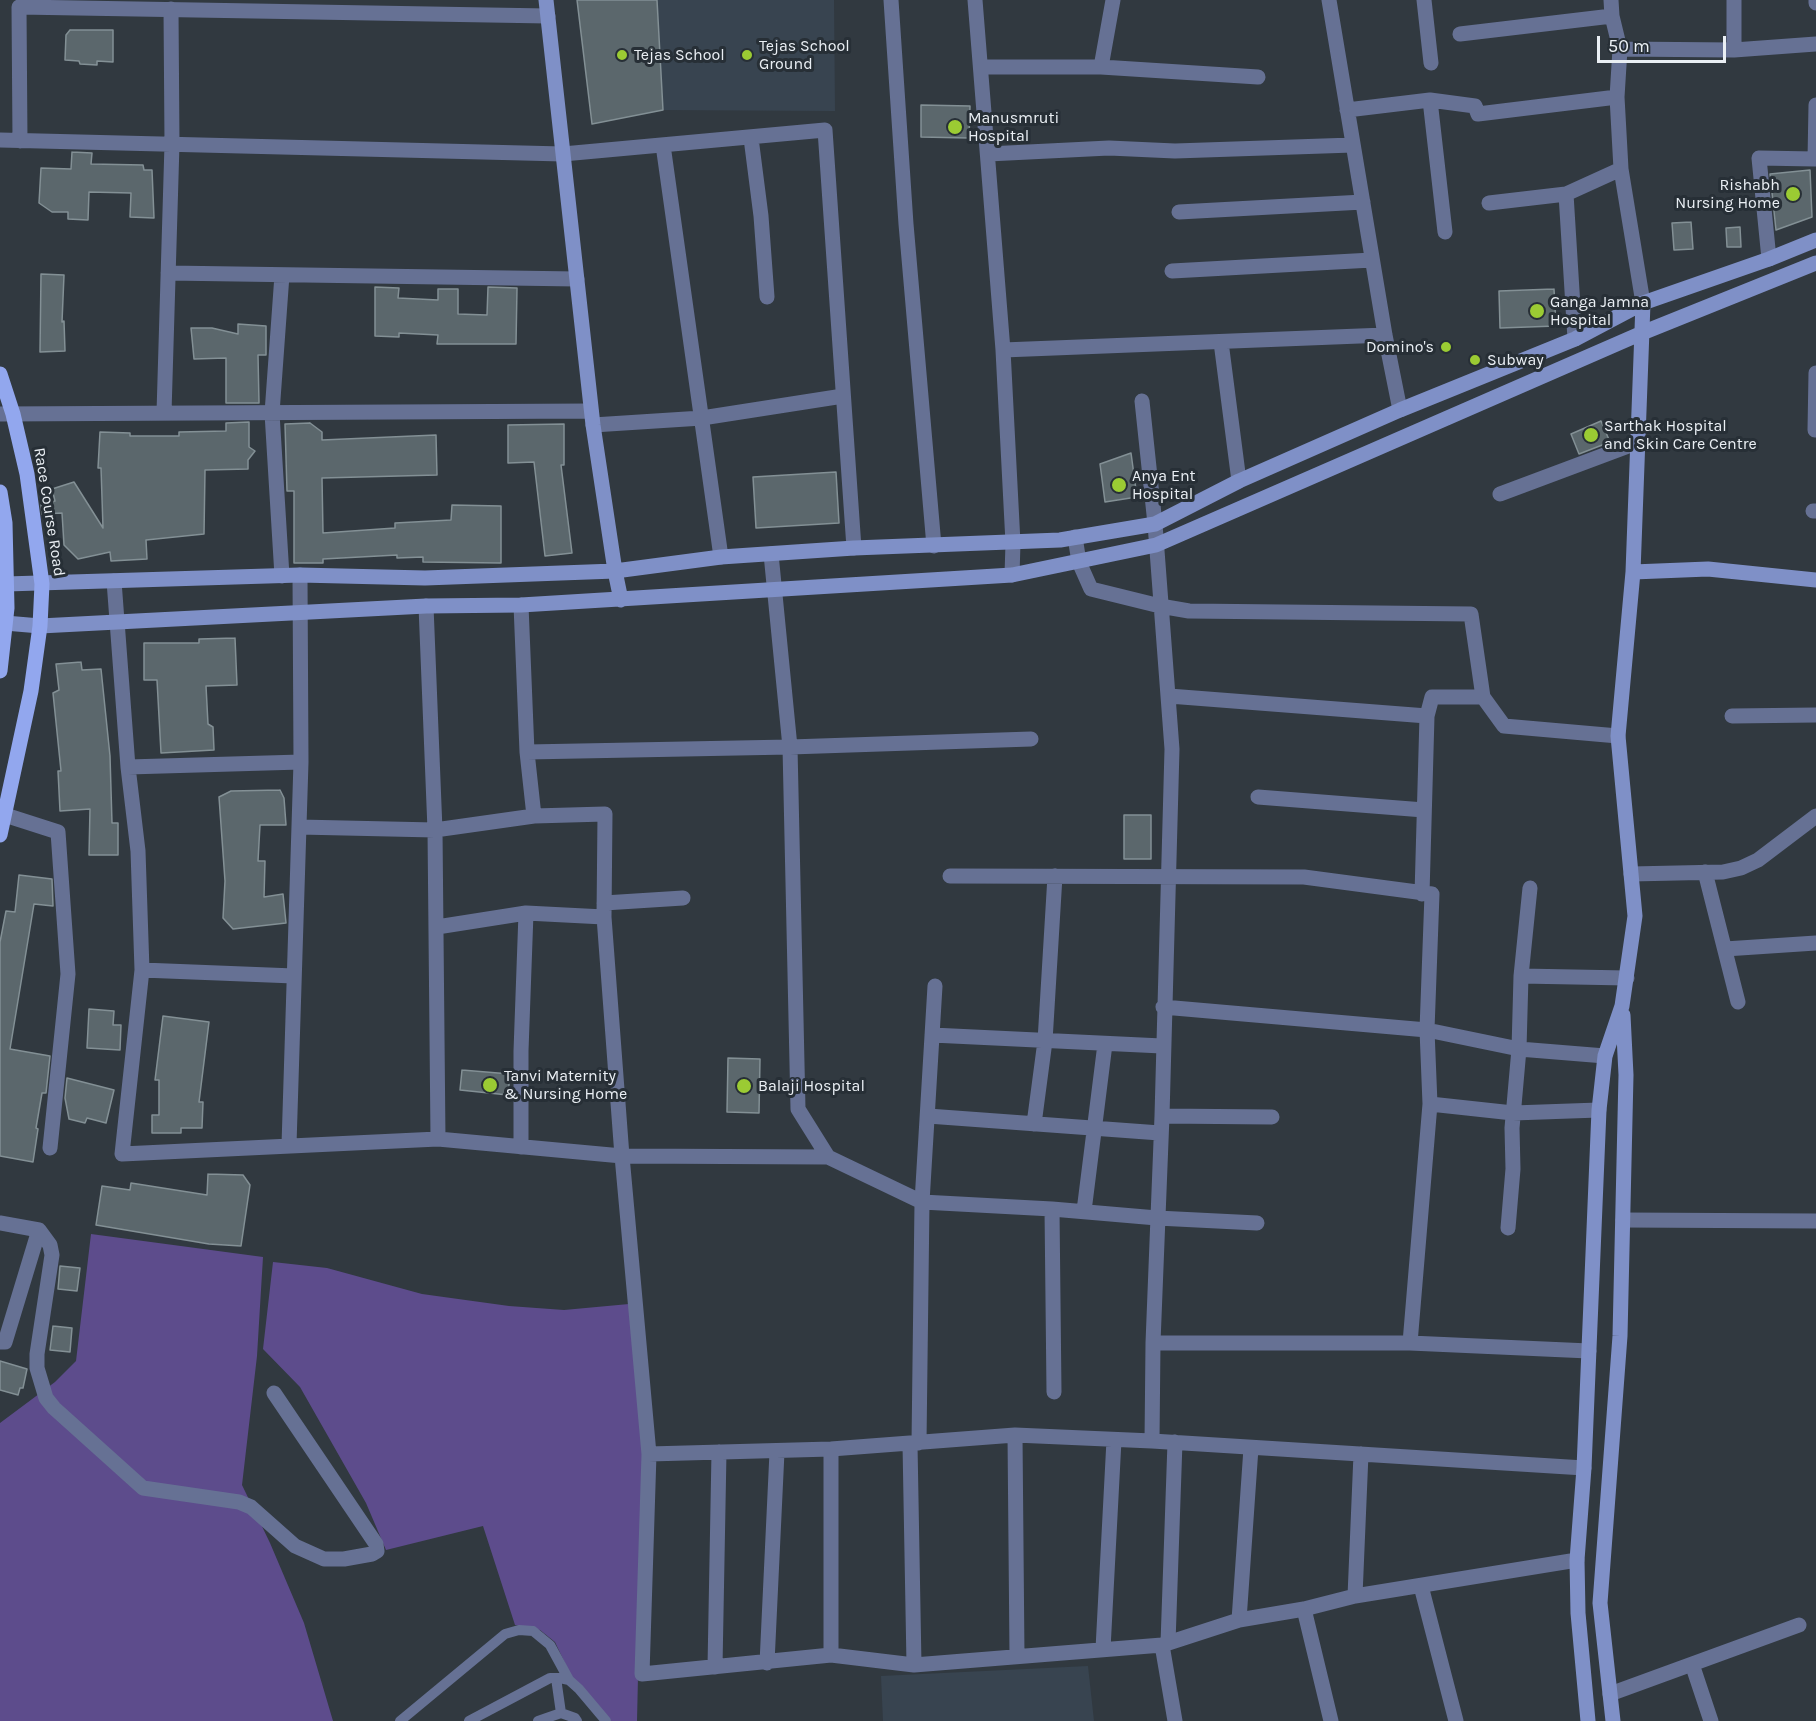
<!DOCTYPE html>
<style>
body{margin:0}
#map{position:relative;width:1816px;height:1721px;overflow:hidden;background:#313940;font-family:Karla,sans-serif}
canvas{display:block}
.scale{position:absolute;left:1597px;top:36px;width:129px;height:27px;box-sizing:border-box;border:3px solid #eaeff4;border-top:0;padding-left:8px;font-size:18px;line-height:21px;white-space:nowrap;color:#eaeff4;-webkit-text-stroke:4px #272f36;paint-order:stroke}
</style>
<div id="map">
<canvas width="1816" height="1721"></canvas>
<div class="scale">50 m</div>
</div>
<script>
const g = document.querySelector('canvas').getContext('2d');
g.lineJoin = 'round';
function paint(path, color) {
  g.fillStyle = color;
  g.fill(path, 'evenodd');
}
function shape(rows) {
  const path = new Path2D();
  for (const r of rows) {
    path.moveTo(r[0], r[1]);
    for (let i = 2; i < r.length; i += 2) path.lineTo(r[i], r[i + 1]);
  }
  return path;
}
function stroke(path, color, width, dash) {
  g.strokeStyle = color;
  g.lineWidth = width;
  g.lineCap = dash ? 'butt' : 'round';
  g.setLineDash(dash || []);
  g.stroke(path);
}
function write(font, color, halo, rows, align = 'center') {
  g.font = font + ' Karla,sans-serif';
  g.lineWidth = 6;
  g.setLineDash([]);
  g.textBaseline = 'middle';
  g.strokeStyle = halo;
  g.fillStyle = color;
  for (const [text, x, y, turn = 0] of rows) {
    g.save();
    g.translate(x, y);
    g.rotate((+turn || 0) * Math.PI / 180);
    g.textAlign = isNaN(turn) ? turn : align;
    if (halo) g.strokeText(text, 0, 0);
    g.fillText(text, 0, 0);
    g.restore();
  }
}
paint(shape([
 [657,0,834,0,835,111,663,110],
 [1088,1666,1094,1721,883,1721,881,1676]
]), '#384450');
paint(shape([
 [91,1234,263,1257,257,1356,242,1485,270,1543,304,1623,333,1721,0,1721,0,1423,55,1382,76,1361],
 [273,1262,327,1268,422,1294,509,1306,564,1310,629,1304,643,1455,637,1721,610,1721,572,1678,555,1642,540,1630,515,1625,483,1526,386,1550,366,1503,300,1387,263,1349]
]), '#5d4c8c');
const building = shape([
 [577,0,657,0,663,110,592,124,577,0],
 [70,30,113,30,113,62,97,61,97,65,80,64,79,61,65,60,66,35,70,30],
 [921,105,970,106,969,138,921,137,921,105],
 [72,152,92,153,91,164,143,165,144,170,152,170,154,218,130,217,131,193,89,192,88,220,68,219,68,212,52,212,39,203,41,168,71,169,72,152],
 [1810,170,1812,217,1776,230,1770,174,1810,170],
 [1691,222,1693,249,1674,250,1672,223,1691,222],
 [1740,227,1741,247,1727,247,1726,228,1740,227],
 [41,274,64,275,62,322,64,321,65,351,40,352,41,274],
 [375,287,399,288,398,298,438,300,438,289,458,289,458,314,487,315,488,287,517,288,516,344,437,344,438,335,399,333,399,337,375,336,375,287],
 [1554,289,1556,326,1500,328,1499,291,1554,289],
 [238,324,266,326,266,355,258,355,259,403,226,403,226,358,194,359,191,328,212,328,238,334,238,324],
 [1601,421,1610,442,1579,454,1571,434,1601,421],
 [249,422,249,447,255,451,248,460,248,469,205,470,204,534,146,540,147,559,111,561,110,552,78,559,64,545,62,513,42,514,41,505,55,501,52,489,74,482,103,528,101,468,98,468,100,432,130,433,130,436,179,436,179,432,226,431,226,423,249,422],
 [310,423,322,432,322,440,436,435,437,475,322,478,323,533,395,528,395,523,451,520,452,505,501,506,501,563,423,562,423,557,397,558,397,555,323,559,323,563,294,563,294,491,287,491,285,424,310,423],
 [564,424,564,465,561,465,572,553,545,556,534,462,508,463,508,425,564,424],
 [1131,453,1137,497,1105,502,1100,464,1131,453],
 [836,472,839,523,756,528,753,477,836,472],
 [235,638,237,685,206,686,208,724,213,727,214,750,161,753,157,680,144,680,144,643,199,643,199,639,235,638],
 [81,662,82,670,101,669,110,756,112,823,118,823,118,855,89,855,90,809,60,811,58,771,61,771,53,693,59,690,56,664,81,662],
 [280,790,284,798,286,825,260,825,258,861,265,861,264,897,283,894,286,923,233,929,223,918,225,881,219,797,231,791,280,790],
 [1124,815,1151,815,1151,859,1124,859,1124,815],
 [19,875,52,879,53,906,34,904,10,1049,50,1056,46,1093,42,1093,36,1128,38,1129,33,1162,0,1156,0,942,6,911,15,912,19,875],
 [89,1009,114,1011,113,1025,121,1025,120,1050,87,1048,89,1009],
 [163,1016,209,1022,199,1102,203,1102,202,1128,181,1128,181,1133,152,1133,152,1115,159,1115,159,1080,155,1080,163,1016],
 [728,1058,760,1059,759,1113,727,1112,728,1058],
 [462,1070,510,1074,508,1095,460,1090,462,1070],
 [67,1078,114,1090,106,1123,87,1118,85,1123,69,1119,65,1098,67,1078],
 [208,1174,243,1175,250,1185,241,1246,209,1244,96,1225,102,1186,130,1190,131,1183,207,1195,208,1174],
 [60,1266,80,1268,77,1291,58,1289,60,1266],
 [53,1326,72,1328,70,1352,50,1350,53,1326],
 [0,1361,27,1369,23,1388,20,1388,18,1395,0,1390,0,1361]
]);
paint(building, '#5b676c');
stroke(building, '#839095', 1.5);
stroke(shape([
 [556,1678,561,1713],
 [400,1721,505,1634,519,1630,533,1631,550,1645,569,1680],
 [469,1721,550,1678,560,1678,569,1680,579,1689,606,1721],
 [538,1721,561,1713,575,1718,577,1721]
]), '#667194', 10);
stroke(shape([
 [891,0,906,224,934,546],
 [975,0,1003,350,1013,543,1012,575],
 [1329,0,1385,335,1400,410],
 [1424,0,1431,63],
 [1611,0,1612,16,1620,49,1617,97,1621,169,1643,303],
 [1734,0,1734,50],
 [1816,0,1816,3],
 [1460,34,1612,16],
 [1620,49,1734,50,1816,44],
 [981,67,1101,67,1258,77],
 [1101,67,1113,0],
 [1430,100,1475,106,1478,114,1617,97],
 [1347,110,1430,100,1445,232],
 [751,138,761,216,767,297],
 [0,140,563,154,825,130,854,548],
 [20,141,19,7,548,16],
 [663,145,721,557],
 [988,154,1109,148,1175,151,1353,145],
 [1566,194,1575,339],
 [1489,203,1566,194,1621,169],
 [1179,212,1363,202],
 [1769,259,1759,158,1815,159,1816,105],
 [1172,271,1372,260],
 [168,273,577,279],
 [282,275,272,413,282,576],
 [1221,342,1239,481],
 [1003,350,1385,335],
 [1142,401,1155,524,1172,749,1162,1116,1153,1343,1152,1441],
 [164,413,172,144,171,9],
 [0,414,591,411],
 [593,425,702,418,843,396],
 [1815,430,1816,373],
 [1500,494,1639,442],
 [1813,511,1816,511],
 [1075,537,1079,562,1091,589,1160,606,1189,611,1471,614,1483,697,1504,726,1618,736],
 [771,554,790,747,798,1109,828,1157,922,1202,919,1443],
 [114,581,128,767,138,851,142,970,122,1154,438,1139,622,1156,828,1157],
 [521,605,527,752,534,816],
 [426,606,435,830,438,1139],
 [1169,696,1427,716],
 [1732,716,1816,715],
 [527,752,790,747,1031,739],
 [128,767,301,762],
 [1258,797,1424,810],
 [5,815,58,832,68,974,50,1148],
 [299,827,435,830,534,816,605,814,604,917,622,1156,649,1454,642,1674,831,1655,914,1665,1162,1645,1239,1620,1304,1609,1355,1596,1577,1560],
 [1705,872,1738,1002],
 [1631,874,1723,872,1741,868,1758,860,1816,816],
 [950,876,1304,877,1432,894,1427,1030,1430,1104,1410,1343],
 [1422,894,1427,716,1432,697,1483,697],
 [604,903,683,898],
 [437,927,526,913,604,917],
 [1725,949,1816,943],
 [142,970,294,976],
 [1521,976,1627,978],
 [935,986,922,1202,1052,1209,1157,1218,1257,1223],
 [1163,1007,1427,1030,1519,1049,1605,1056],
 [932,1035,1162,1046],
 [1430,1104,1513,1113,1599,1110],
 [928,1116,1160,1133],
 [1162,1116,1272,1117],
 [1034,1124,1045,1041,1055,876],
 [289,1145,301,762,300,575],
 [521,1147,521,1051,526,913],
 [1052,1209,1054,1392],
 [1084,1211,1105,1044],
 [1623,1220,1816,1221],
 [0,1223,39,1230,5,1342,0,1342],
 [1508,1228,1513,1169,1512,1128,1519,1049,1521,976,1530,888],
 [39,1230,50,1245,52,1255,37,1354,37,1368,46,1398,54,1408,143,1488,239,1502,251,1507,295,1546,324,1559,344,1559,372,1554,377,1551,376,1544,274,1393],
 [1153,1343,1410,1343,1589,1351],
 [1015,1435,1017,1656],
 [910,1444,914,1665],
 [831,1449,831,1655],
 [649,1454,831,1449,1015,1435,1152,1441,1584,1468],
 [1421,1586,1456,1721],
 [1355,1596,1361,1454],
 [1304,1609,1331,1721],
 [1239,1620,1251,1448],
 [1168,1643,1175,1442],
 [1162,1645,1175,1721],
 [1103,1649,1114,1440],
 [767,1663,777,1452],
 [1692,1664,1711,1721],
 [715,1667,719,1452],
 [1610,1694,1799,1625]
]), '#667194', 15);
stroke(shape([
 [546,0,593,425,615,571,621,600],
 [1633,572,1708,569,1816,580],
 [6,584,300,575,425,578,615,571,721,557,854,548,1060,540,1155,524,1239,481,1400,410,1575,339,1643,303,1769,259,1816,240],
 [5,623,40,626,426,606,521,605,1012,575,1156,545,1642,333,1816,263],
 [1588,1721,1578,1613,1577,1560,1584,1468,1599,1110,1605,1056,1622,1006,1635,916,1618,736,1633,572,1643,303],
 [1613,1721,1600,1603,1620,1336,1626,1075,1623,1015]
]), '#7f90c7', 15);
stroke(shape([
 [0,374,13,414,27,474,42,584,40,626,31,691,0,835],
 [0,492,5,523,7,608,0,671]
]), '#92a7ee', 15);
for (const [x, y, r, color] of [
 [622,55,6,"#9bcb33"],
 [747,55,6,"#9bcb33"],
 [955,127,8,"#9bcb33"],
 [1793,194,8,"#9bcb33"],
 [1537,311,8,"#9bcb33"],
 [1446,347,6,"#9bcb33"],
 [1475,360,6,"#9bcb33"],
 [1591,435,8,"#9bcb33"],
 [1119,485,8,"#9bcb33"],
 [490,1085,8,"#9bcb33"],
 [744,1086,8,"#9bcb33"]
]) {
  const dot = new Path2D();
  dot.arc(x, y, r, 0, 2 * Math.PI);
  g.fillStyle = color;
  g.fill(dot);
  stroke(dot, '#272f36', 2);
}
write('16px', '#eaeff4', '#272f36', [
 ["Tejas School",759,46],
 ["Ground",759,64],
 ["Tejas School",634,55],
 ["Manusmruti",968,118],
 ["Hospital",968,136],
 ["Rishabh",1780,185,"right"],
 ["Nursing Home",1780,203,"right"],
 ["Ganga Jamna",1550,302],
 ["Hospital",1550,320],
 ["Domino's",1434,347,"right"],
 ["Subway",1487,360],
 ["Sarthak Hospital",1604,426],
 ["and Skin Care Centre",1604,444],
 ["Anya Ent",1132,476],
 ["Hospital",1132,494],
 ["Tanvi Maternity",504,1076],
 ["& Nursing Home",504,1094],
 ["Balaji Hospital",758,1086]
], 'left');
write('16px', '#eaeff4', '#272f36', [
 ["Race Course Road",49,512,81]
]);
</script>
